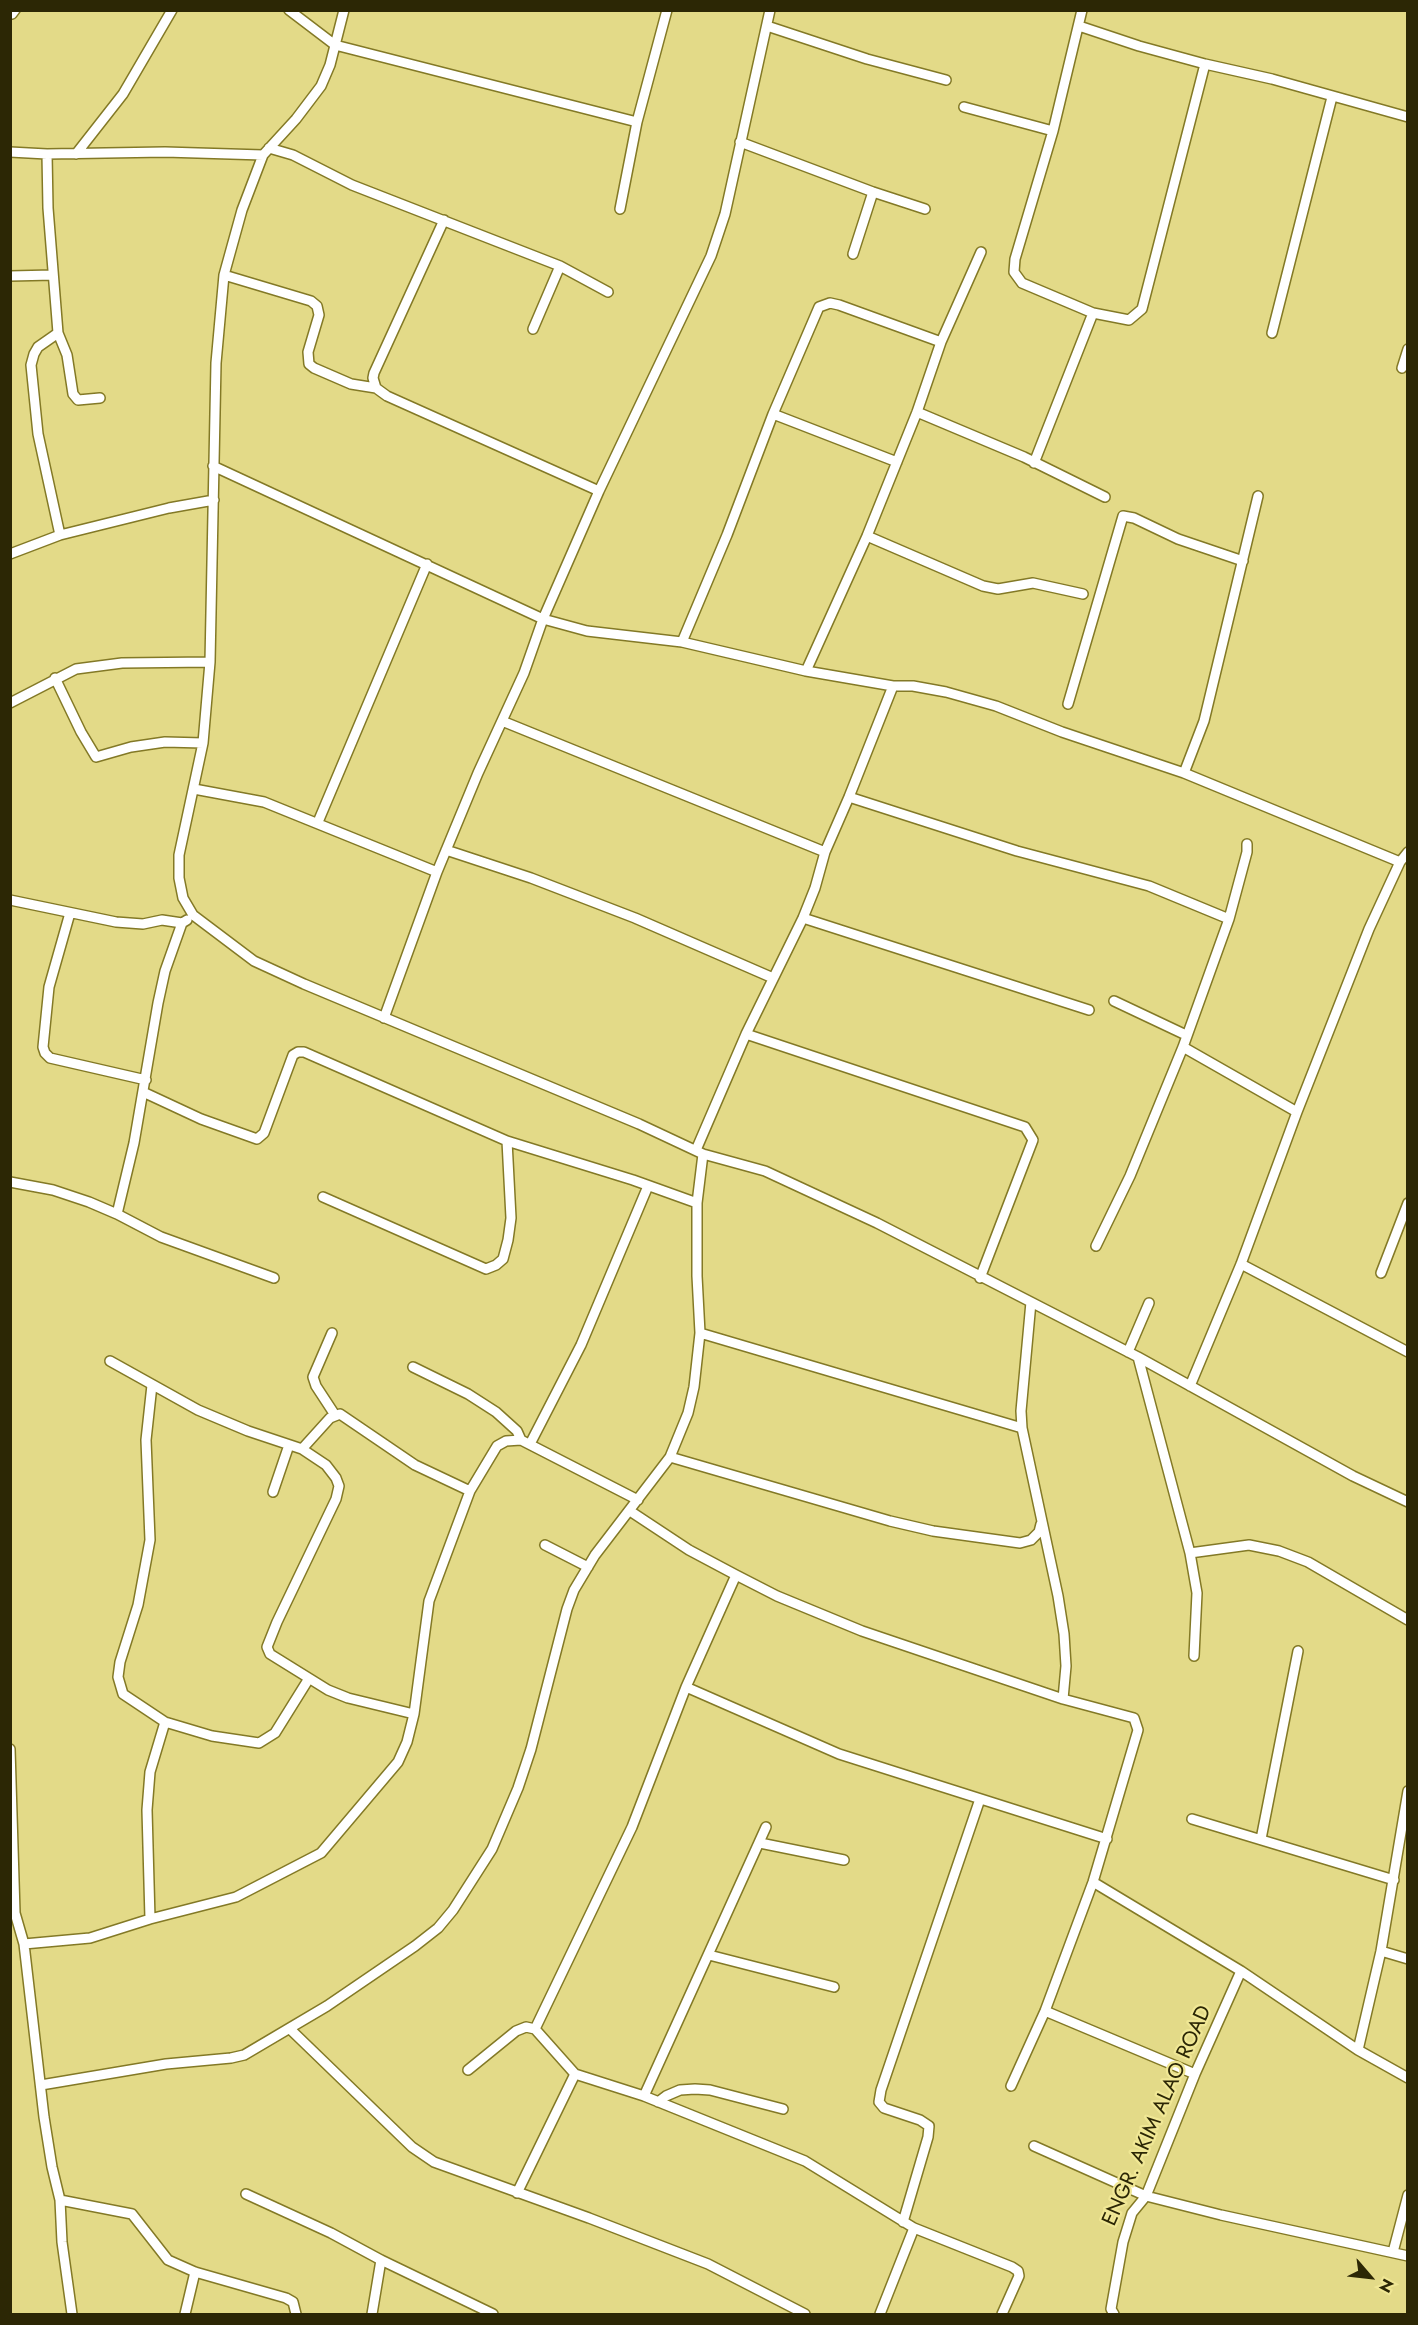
<!DOCTYPE html>
<style>
body{margin:0}
#map{position:relative;width:1418px;height:2325px;overflow:hidden;background:#e3da88;font-family:Jost,sans-serif}
canvas{display:block}
.frame{position:absolute;inset:0;border:12px solid #2c2705;pointer-events:none}
.north{position:absolute;left:1340px;top:2247px;width:60px;height:60px;-webkit-text-stroke:4px #f0e795;paint-order:stroke;rotate:118deg;font-size:16px;font-weight:700;line-height:24px;text-align:center;color:#2c2705}
.north::after{content:'';display:block;margin:auto;width:21px;height:27px;background:#2c2705;clip-path:polygon(50% 0,100% 100%,50% 72%,0 100%)}
</style>
<div id="map">
<canvas width="1418" height="2325"></canvas>
<div class="frame"></div>
<div class="north">N</div>
</div>
<script>
const g = document.querySelector('canvas').getContext('2d');
g.lineJoin = 'round';
function shape(rows) {
  const path = new Path2D();
  for (const r of rows) {
    path.moveTo(r[0], r[1]);
    for (let i = 2; i < r.length; i += 2) path.lineTo(r[i], r[i + 1]);
  }
  return path;
}
function stroke(path, color, width, dash) {
  g.strokeStyle = color;
  g.lineWidth = width;
  g.lineCap = dash ? 'butt' : 'round';
  g.setLineDash(dash || []);
  g.stroke(path);
}
function write(font, color, halo, rows, align = 'center') {
  g.font = font + ' Jost,sans-serif';
  g.lineWidth = 4.5;
  g.setLineDash([]);
  g.textBaseline = 'middle';
  g.strokeStyle = halo;
  g.fillStyle = color;
  for (const [text, x, y, turn = 0] of rows) {
    g.save();
    g.translate(x, y);
    g.rotate((+turn || 0) * Math.PI / 180);
    g.textAlign = isNaN(turn) ? turn : align;
    if (halo) g.strokeText(text, 0, 0);
    g.fillText(text, 0, 0);
    g.restore();
  }
}
const street = shape([
 [289,10,335,45,637,122],
 [344,10,330,65,321,86,296,119,263,155,242,210,224,275,216,363,210,662,203,743,179,855,179,878,183,898,193,915,254,961,304,984,639,1124,703,1154,765,1171,877,1223,1138,1357,1353,1476,1408,1502],
 [1082,10,1053,131,1015,259,1014,272,1022,283,1093,313,1129,320,1142,309,1205,64],
 [12,14,15,10],
 [767,26,867,59,946,80],
 [1079,26,1139,46,1205,64,1272,79,1408,117],
 [964,107,1053,131],
 [740,142,873,192,925,209],
 [269,148,293,155,352,185,560,266,608,292],
 [10,152,47,154,165,152,263,155],
 [47,154,48,208,58,333,38,347,34,354,31,365,38,434,60,535],
 [76,154,123,94,172,10],
 [620,209,637,122,667,10],
 [444,220,374,373,373,378,376,388,387,396,599,491],
 [853,254,873,192],
 [224,275,311,301,317,306,319,315,308,352,309,364,314,368,351,384,376,388],
 [10,276,53,275],
 [533,329,560,266],
 [58,333,67,355,73,394,78,400,100,398],
 [1272,333,1332,97],
 [1402,368,1408,349],
 [917,412,1024,457,1105,497],
 [773,414,897,462],
 [1034,463,1093,313],
 [213,466,543,619,587,631,682,642,806,671,893,686,913,686,946,692,996,706,1062,732,1184,773,1400,862],
 [867,536,983,586,998,589,1033,583,1083,594],
 [10,554,60,535,169,508,214,500],
 [682,642,727,535,773,414,819,307,830,303,839,305,941,342],
 [806,671,867,536,917,412,941,342,981,252],
 [55,678,81,732,96,757,131,747,165,742,203,743],
 [10,703,76,669,122,663,210,662],
 [1068,704,1123,516,1134,518,1178,539,1243,561],
 [502,721,825,852],
 [1184,773,1204,721,1258,496],
 [194,789,264,802,437,872],
 [849,797,1017,851,1149,886,1229,919],
 [318,822,427,564],
 [446,850,531,878,635,918,773,978],
 [10,900,116,922,143,924,162,920,182,923,187,920],
 [70,913,49,987,43,1047,45,1053,50,1058,146,1080],
 [803,918,1089,1010],
 [1114,1001,1186,1035],
 [384,1018,437,872,478,773,524,673,543,619,599,491,711,256,725,214,770,10],
 [746,1034,1025,1127,1033,1140,980,1278],
 [1183,1047,1297,1112],
 [143,1092,201,1119,257,1139,264,1133,293,1055,298,1052,304,1052,507,1141,633,1180,697,1203],
 [696,1150,746,1034,803,918,815,888,825,852,849,797,893,686],
 [10,1182,53,1190,89,1202,117,1214,161,1237,274,1278],
 [323,1197,486,1269,496,1265,503,1259,508,1240,511,1218,507,1141],
 [117,1214,134,1143,158,1003,165,971,182,923],
 [1096,1246,1130,1176,1183,1047,1229,919,1247,852,1247,844],
 [1241,1264,1408,1352],
 [1381,1273,1408,1203],
 [1031,1302,1021,1411,1022,1428,1058,1596,1064,1634,1066,1666,1063,1699],
 [332,1333,313,1377,316,1386,335,1415],
 [700,1333,1022,1428],
 [1128,1352,1149,1303],
 [1138,1357,1190,1553,1197,1593,1194,1656],
 [110,1361,198,1410,248,1431,302,1449,326,1465,336,1478,339,1486,336,1499,277,1622,267,1647,270,1654,328,1690,348,1698,414,1714],
 [413,1367,468,1394,496,1412,517,1431,521,1440],
 [152,1385,146,1440,150,1540,138,1605,120,1662,118,1677,123,1694,165,1722,212,1736,259,1743,275,1733,308,1680],
 [1190,1386,1241,1264,1297,1112,1369,929,1400,862,1408,852],
 [530,1444,581,1345,648,1186],
 [302,1449,330,1418,340,1414,415,1465,470,1491],
 [670,1457,890,1521,933,1531,1020,1543,1031,1540,1039,1532,1041,1524],
 [273,1492,289,1445],
 [630,1511,689,1550,736,1575,777,1596,862,1631,1063,1699,1134,1718,1138,1730,1093,1882,1045,2011,1011,2086],
 [545,1545,588,1567],
 [1190,1553,1249,1545,1279,1551,1308,1562,1408,1620],
 [686,1687,839,1754,1107,1839],
 [10,1749,15,1913,24,1944,44,2117,52,2167,60,2200,62,2242,72,2314],
 [1192,1819,1394,1880],
 [1261,1839,1298,1651],
 [760,1843,844,1860],
 [1093,1882,1241,1971,1358,2050,1408,2078],
 [150,1919,147,1810,150,1772,165,1722],
 [24,1944,90,1938,150,1919,236,1897,321,1853,398,1762,407,1742,414,1714,429,1601,470,1491,497,1446,506,1441,521,1440,638,1500],
 [1381,1951,1408,1959],
 [709,1955,834,1987],
 [1045,2011,1195,2074],
 [290,2029,412,2147,434,2162,589,2218,708,2264,805,2314],
 [535,2029,575,2074,644,2096,805,2161,914,2228,1012,2267,1018,2271,1019,2276,1002,2314],
 [1358,2050,1381,1951,1408,1791],
 [468,2070,516,2031,526,2027,535,2029,632,1827,686,1687,736,1575],
 [41,2085,166,2064,231,2058,244,2055,327,2006,415,1946,438,1928,453,1910,492,1849,518,1788,531,1749,567,1609,574,1590,595,1555,670,1457,688,1413,694,1387,700,1333,697,1276,697,1203,703,1154],
 [644,2096,766,1827],
 [658,2102,666,2096,680,2090,695,2089,710,2090,783,2109],
 [1034,2146,1146,2196,1221,2215,1408,2256],
 [517,2193,575,2074],
 [246,2194,331,2233,381,2260,493,2314],
 [60,2200,132,2214,168,2260,195,2272,286,2298,293,2302,296,2314],
 [903,2222,928,2137,929,2126,920,2120,884,2108,879,2102,881,2090,980,1799],
 [1393,2252,1408,2195],
 [185,2314,195,2272],
 [372,2314,381,2260],
 [880,2314,914,2228],
 [1114,2314,1111,2309,1123,2242,1132,2213,1146,2196,1195,2074,1241,1971]
]);
stroke(street, '#837926', 12);
stroke(street, '#fff', 9);
write('21px', '#2c2705', '#f0e795', [
 ["ENGR. AKIM ALAO ROAD",1158,2116,-66]
]);
</script>
